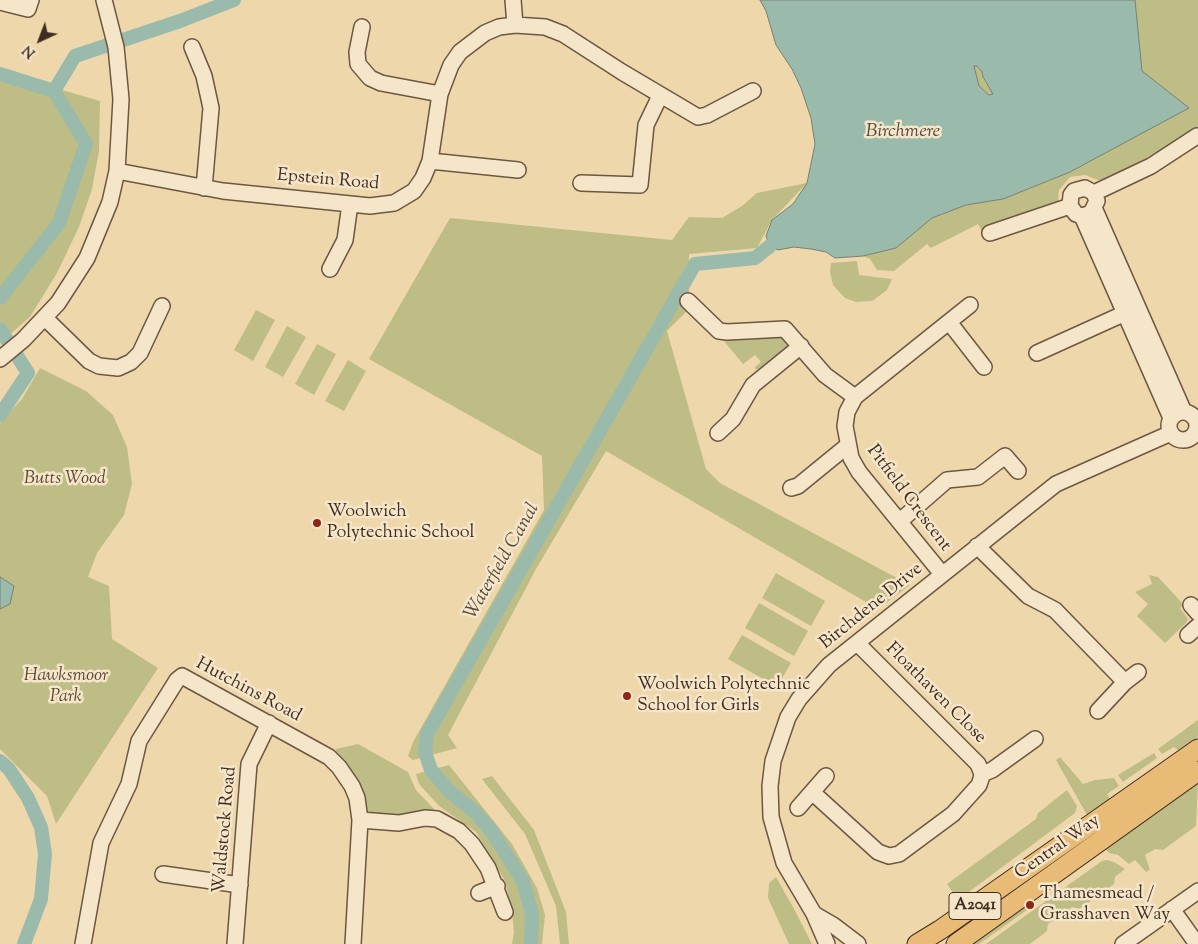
<!DOCTYPE html>
<style>
body{margin:0}
#map{position:relative;width:1198px;height:944px;overflow:hidden;background:#efd7ac;font-family:"Sorts Mill Goudy",serif}
canvas{display:block}
.north{position:absolute;left:15px;top:15px;width:50px;height:50px;-webkit-text-stroke:4px #f5e5c9;paint-order:stroke;rotate:223deg;font-size:14px;font-weight:700;line-height:20px;text-align:center;color:#402c20}
.north::after{content:'';display:block;margin:auto;width:18px;height:22px;background:#402c20;clip-path:polygon(50% 0,100% 100%,50% 72%,0 100%)}
</style>
<div id="map">
<canvas width="1198" height="944"></canvas>
<div class="north">N</div>
</div>
<script>
const g = document.querySelector('canvas').getContext('2d');
g.lineJoin = 'round';
function paint(path, color) {
  g.fillStyle = color;
  g.fill(path, 'evenodd');
}
function shape(rows) {
  const path = new Path2D();
  for (const r of rows) {
    if (r.length === 3) {
      path.moveTo(r[0] + r[2], r[1]);
      path.arc(r[0], r[1], r[2], 0, 2 * Math.PI);
      continue;
    }
    path.moveTo(r[0], r[1]);
    for (let i = 2; i < r.length; i += 2) path.lineTo(r[i], r[i + 1]);
  }
  return path;
}
function stroke(path, color, width, dash) {
  g.strokeStyle = color;
  g.lineWidth = width;
  g.lineCap = dash ? 'butt' : 'round';
  g.setLineDash(dash || []);
  g.stroke(path);
}
function write(font, color, halo, rows, align = 'center') {
  g.font = font + ' "Sorts Mill Goudy",serif';
  g.lineWidth = 5;
  g.setLineDash([]);
  g.textBaseline = 'middle';
  g.strokeStyle = halo;
  g.fillStyle = color;
  for (const [text, x, y, turn = 0] of rows) {
    g.save();
    g.translate(x, y);
    g.rotate((+turn || 0) * Math.PI / 180);
    g.textAlign = isNaN(turn) ? turn : align;
    if (halo) g.strokeText(text, 0, 0);
    g.fillText(text, 0, 0);
    g.restore();
  }
}
paint(shape([
 [1135,0,1198,0,1198,129,1103,182,1085,175,1070,177,1059,190,1058,202,983,233,978,224,931,248,927,244,894,271,877,270,870,259,863,256,896,248,932,218,966,205,1003,199,1070,172,1188,108,1142,71],
 [974,66,977,66,982,72,983,78,993,94,989,95,979,86],
 [0,72,100,101,99,151,92,189,79,227,57,273,30,317,0,343],
 [807,183,772,220,757,248,689,254,689,309,667,331,706,469,720,483,910,585,878,609,606,451,536,569,448,735,457,748,413,760,408,756,413,742,544,510,542,456,369,359,450,218,672,240,689,217,722,218,742,206,757,193],
 [857,261,859,275,892,279,887,290,872,301,856,302,845,298,833,285,830,272,831,263],
 [256,310,275,320,253,361,234,350],
 [287,326,306,337,283,377,265,367],
 [777,333,790,343,789,348,763,366,761,371,754,368,761,362,755,355,743,364,719,335,727,337,729,340,775,337],
 [317,344,336,354,314,395,295,384],
 [348,360,366,371,344,411,325,401],
 [40,368,86,391,113,415,127,447,132,484,124,515,97,553,88,577,109,586,112,639,158,668,56,824,47,796,0,749,0,423,22,399],
 [776,573,825,601,811,626,762,598],
 [1149,575,1158,577,1184,605,1180,608,1188,619,1186,623,1165,643,1137,616,1148,604,1135,592,1152,584],
 [759,603,808,631,794,656,745,628],
 [742,635,791,663,777,687,728,659],
 [1198,720,1198,737,1179,751,1174,747,1162,754,1158,749],
 [358,744,408,772,416,790,434,809,432,812,401,818,374,816,369,813,336,752,336,749],
 [1154,753,1157,758,1123,782,1118,775],
 [1060,757,1083,784,1095,780,1114,778,1119,786,1107,794,1110,799,1087,815,1056,760],
 [449,765,512,844,537,888,545,915,542,944,512,944,514,932,512,912,505,881,476,832,439,806,419,784,416,774],
 [492,776,534,830,566,912,569,944,560,944,556,906,525,834,482,779],
 [1198,781,1196,826,1163,850,1155,849,1145,855,1150,870,1146,872,1135,860,1129,864,1118,855,1109,853,1105,848],
 [1067,790,1077,806,1075,813,958,900,947,884,1036,819,1038,813],
 [1078,842,1081,846,954,937,950,932],
 [1107,860,1114,862,1125,869,1115,877,1114,884,1080,909,1072,907,1048,924,1047,931,1030,944,986,944,1102,861],
 [776,877,793,907,812,944,789,944,768,898,769,883],
 [1023,905,1027,910,979,944,968,944]
]), '#bebd86');
const water = shape([
 [760,0,1135,0,1142,71,1189,108,1070,172,1003,199,966,205,932,218,896,248,863,256,835,258,826,252,811,249,794,247,778,250,770,246,766,236,772,220,793,204,807,183,815,144,811,118,801,88,792,69,776,45,766,11,760,0],
 [974,66,977,66,982,72,983,77,993,94,989,95,979,86,974,66],
 [0,577,14,586,10,604,0,609,0,577]
]);
paint(water, '#9abaab');
stroke(water, '#768173', 1);
stroke(shape([
 [0,74,54,91],
 [54,91,75,56,180,21,234,0],
 [0,298,59,223,86,144,54,91],
 [0,329,28,373,0,415],
 [0,761,9,769,28,798,41,827,45,854,41,899,24,944],
 [531,944,532,914,523,881,492,832,476,813,449,791,431,770,425,752,427,734,695,264,755,258,770,246]
]), '#9abaab', 14);
const minor = shape([
 [513,0,515,25],
 [0,2,28,9,31,0],
 [362,27,357,52,358,64,370,78,381,83,440,94],
 [192,47,204,76,211,108,204,188],
 [430,161,518,170],
 [117,171,223,191,370,206,394,203,414,191,423,178,430,161,440,94,451,65,460,52,485,33,499,27,515,25,545,27,563,34,622,72,698,117,707,115,753,91],
 [581,183,640,185,646,125,660,96],
 [1094,193,1151,166,1197,136],
 [1095,210,1184,412],
 [1082,216,1091,213,1097,201,1094,193,1085,188,1074,191,1071,195,1070,206,1076,214,1082,216,1171,418],
 [990,233,1070,206],
 [330,269,345,240,350,204],
 [688,301,719,331,727,332,785,329,825,375,855,397],
 [45,318,89,361,99,366,118,368,131,362,140,353,162,306],
 [949,322,984,367],
 [1037,353,1132,310],
 [0,359,23,340,58,303,87,258,110,202,117,171,121,99,116,47,104,0],
 [1183,426,14],
 [718,433,733,419,753,385,801,346],
 [791,488,798,486,847,446],
 [900,521,947,480,978,477,1005,456,1018,471],
 [977,546,1028,596,1055,610,1125,682,1138,672],
 [942,574,859,472,851,458,845,426,847,412,855,397,970,305],
 [1191,605,1198,613],
 [1188,635,1198,626],
 [1098,711,1125,682],
 [982,774,992,770,1035,739],
 [812,792,878,852,889,856,899,854,953,814,979,785,981,779,982,774,978,764,857,643],
 [798,808,826,776],
 [163,874,240,885],
 [479,893,497,886],
 [1172,909,1197,944],
 [814,914,833,925,858,944],
 [83,944,101,843,129,784,139,741,177,680,182,676,329,757,339,767,352,786,357,798,360,820,399,823,425,818,437,819,459,831,472,844,488,868,505,912],
 [235,944,249,764,269,723],
 [353,944,360,820],
 [827,944,814,914,784,863,771,817,770,786,773,761,788,717,799,699,829,665,1056,484,1171,433],
 [1123,944,1198,891]
]);
const major = shape([
 [917,944,940,930,1198,749],
 [956,944,1198,771]
]);
stroke(minor, '#6c5743', 18);
stroke(major, '#402c20', 21);
stroke(minor, '#f5e5c9', 15);
stroke(major, '#e8bc76', 19);
for (const [x, y, r, color] of [
 [317,523,5,"#8f2418"],
 [627,696,5,"#8f2418"],
 [1030,905,5,"#8f2418"]
]) {
  const dot = new Path2D();
  dot.arc(x, y, r, 0, 2 * Math.PI);
  g.fillStyle = color;
  g.fill(dot);
  stroke(dot, '#f5e5c9', 2);
}
for (const [x, y, w] of [
 [975,906,52]
]) {
  const box = new Path2D();
  box.roundRect(x - w / 2, y - 13.5, w, 27, 4);
  g.fillStyle = '#f5e5c9';
  g.fill(box);
  stroke(box, '#402c20', 1);
}
write('bold 16px', '#402c20', null, [
 ["A2041",975,906]
]);
write('18px', '#402c20', '#f5e5c9', [
 ["Epstein Road",328,181,5],
 ["Pitfield Crescent",908,499,53],
 ["Birchdene Drive",872,607,-39],
 ["Hutchins Road",248,691,28],
 ["Floathaven Close",935,694,45],
 ["Waldstock Road",226,830,-85],
 ["Central Way",1058,848,-35]
]);
write('italic 18px', '#594934', '#f5e5c9', [
 ["Butts Wood",65,480],
 ["Hawksmoor",66,677],
 ["Park",66,698]
]);
write('18px', '#402c20', '#f5e5c9', [
 ["Woolwich",327,513],
 ["Polytechnic School",327,534],
 ["Woolwich Polytechnic",637,686],
 ["School for Girls",637,707],
 ["Thamesmead /",1040,895],
 ["Grasshaven Way",1040,916]
], 'left');
write('italic 19px', '#52483c', '#f5e5c9', [
 ["Birchmere",903,133],
 ["Waterfield Canal",503,562,-60]
]);
</script>
